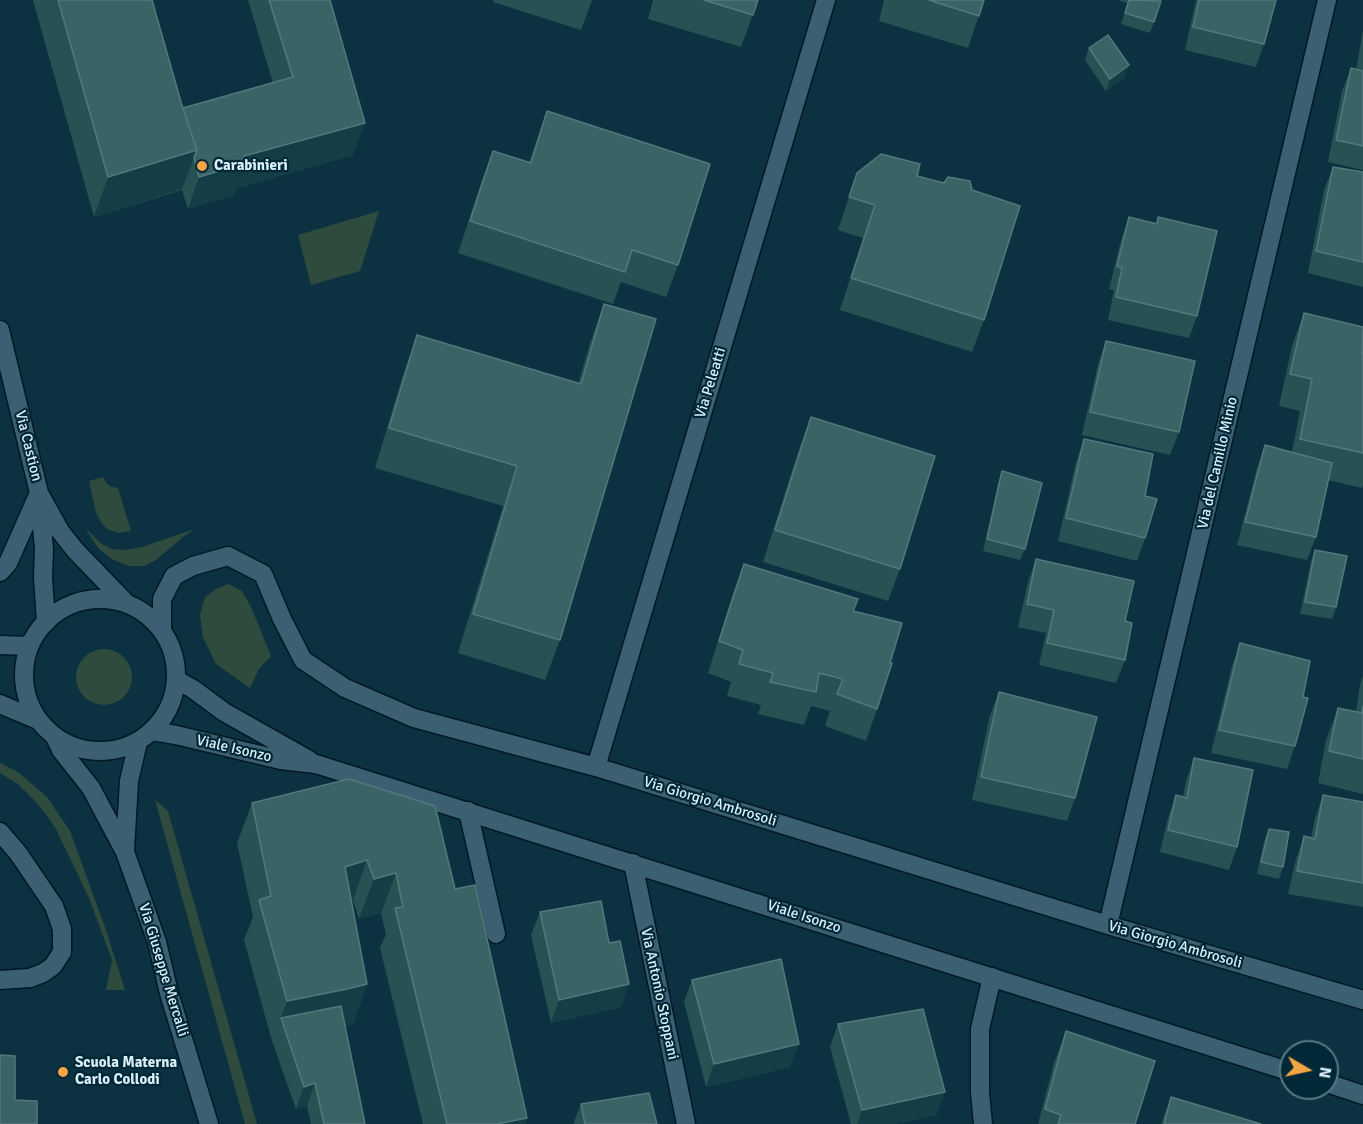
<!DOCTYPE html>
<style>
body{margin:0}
#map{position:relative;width:1363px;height:1124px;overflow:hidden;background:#0c3241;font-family:Signika,sans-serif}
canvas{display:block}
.north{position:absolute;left:1279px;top:1040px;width:60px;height:60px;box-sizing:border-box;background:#012836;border:2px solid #587884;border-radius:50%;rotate:99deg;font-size:16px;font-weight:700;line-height:24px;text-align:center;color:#dbeff9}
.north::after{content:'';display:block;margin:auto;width:21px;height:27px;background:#f3a443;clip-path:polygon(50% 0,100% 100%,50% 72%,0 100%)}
</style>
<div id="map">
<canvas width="1363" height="1124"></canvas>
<div class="north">N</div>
</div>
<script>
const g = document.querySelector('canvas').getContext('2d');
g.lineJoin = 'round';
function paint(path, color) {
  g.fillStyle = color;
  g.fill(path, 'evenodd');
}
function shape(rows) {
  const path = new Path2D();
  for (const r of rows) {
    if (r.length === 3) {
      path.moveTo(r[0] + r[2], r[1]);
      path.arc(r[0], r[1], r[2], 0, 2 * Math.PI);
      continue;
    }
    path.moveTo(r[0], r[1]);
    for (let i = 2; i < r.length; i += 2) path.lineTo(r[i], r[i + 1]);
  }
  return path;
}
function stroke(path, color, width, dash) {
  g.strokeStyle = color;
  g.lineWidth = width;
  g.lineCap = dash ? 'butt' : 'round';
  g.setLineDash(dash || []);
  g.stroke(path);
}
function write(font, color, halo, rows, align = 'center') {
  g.font = font + ' Signika,sans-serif';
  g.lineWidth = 4.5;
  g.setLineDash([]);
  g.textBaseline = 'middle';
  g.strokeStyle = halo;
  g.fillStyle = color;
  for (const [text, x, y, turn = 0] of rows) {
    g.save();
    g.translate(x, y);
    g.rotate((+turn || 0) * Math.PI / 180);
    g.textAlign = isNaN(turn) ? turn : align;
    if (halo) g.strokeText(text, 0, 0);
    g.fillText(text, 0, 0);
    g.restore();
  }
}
paint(shape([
 [379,211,360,271,311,285,298,235],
 [103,477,107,484,112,487,118,488,131,531,118,533,107,529,101,522,96,513,89,481],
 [85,528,102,544,112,549,125,550,142,547,195,529,183,537,156,560,144,566,128,566,112,559,99,549],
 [229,584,242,591,251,607,271,656,259,669,250,688,216,664,203,637,200,615,205,597,218,588],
 [104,677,28],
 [0,763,18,772,47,797,70,831,105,927,125,990,106,990,112,960,89,898,55,827,37,803,19,785,0,773],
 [155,800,168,811,257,1124,245,1124]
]), '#2e4b3e');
const street = shape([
 [0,330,39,493,44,549,43,578,46,622],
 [0,572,8,563,39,493,60,531,75,550,125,602],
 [162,629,162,599,174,576,193,566,228,556,263,574,282,619,303,660,345,688,414,718,596,767,1108,925,1363,1000],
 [55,737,61,750,91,788,125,852,157,942,169,993,209,1124],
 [596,767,826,0],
 [468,811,496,934],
 [0,832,18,853,54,906,62,929,62,952,53,966,43,973,30,978,0,980],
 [125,850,129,781,138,742],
 [633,863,686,1124],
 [1108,925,1327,0],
 [983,1124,980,1092,980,1029,992,977]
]);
const secondary = shape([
 [100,675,76],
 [0,645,29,646],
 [177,680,193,689,224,712,309,760],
 [0,704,38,720],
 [152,731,176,735,281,760,316,764,1291,1072],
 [1327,1083,1363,1095]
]);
stroke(street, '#001924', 21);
stroke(secondary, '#001924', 21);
stroke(street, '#3c6071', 18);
stroke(secondary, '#3c6071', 18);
paint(shape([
 [33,0,152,0,183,108,273,83,248,0,330,0,353,155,237,188,234,195,188,209,182,190,94,217],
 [494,0,592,0,581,30,493,2],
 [653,0,758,0,741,47,648,19],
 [884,0,984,0,968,48,879,21],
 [1117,0,1159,0,1154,22,1150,33,1121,24,1128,3],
 [1196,0,1276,0,1264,44,1256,67,1185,50],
 [1363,30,1363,170,1328,162,1342,91,1351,68,1356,70],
 [1089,48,1125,77,1106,91,1085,60],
 [547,111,678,265,666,297,621,282,613,304,458,253,481,183,493,151,529,162],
 [1333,167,1363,172,1363,287,1308,273,1324,190],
 [857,173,917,176,984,320,972,352,840,310,863,238,838,230],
 [1129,217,1156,223,1158,217,1197,316,1189,338,1108,320,1114,290,1109,289,1121,240],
 [604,304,560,640,545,680,458,653,503,506,375,468,403,375,417,335,578,384,590,343],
 [1304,313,1363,360,1363,485,1362,488,1328,480,1316,537,1307,560,1237,545,1257,468,1265,445,1292,452,1300,411,1279,406,1292,346],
 [1106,341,1179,432,1170,455,1082,435,1098,364],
 [811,417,900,569,888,601,763,562,799,449],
 [1084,439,1145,496,1145,538,1137,561,1058,541,1076,462],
 [1002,471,1025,549,1020,560,983,551,998,483],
 [1315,550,1336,607,1332,619,1300,614,1311,561],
 [1036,559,1125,621,1125,660,1116,683,1039,665,1046,633,1018,627,1028,582],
 [744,564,858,599,853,611,877,709,866,741,825,726,830,711,811,706,804,725,758,714,761,705,727,696,731,682,708,673,732,596],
 [1240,643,1303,697,1295,746,1287,769,1211,753,1232,666],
 [1363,676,1363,794,1318,783,1326,740,1338,708,1356,712,1360,684],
 [999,692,1075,798,1067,821,972,800,990,715],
 [1194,758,1237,847,1229,870,1160,852,1168,818,1176,795,1183,797,1186,781],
 [1323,795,1363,802,1363,907,1288,894,1296,859,1304,836,1311,838,1315,818],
 [252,803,455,889,527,1118,525,1124,423,1124,380,948,386,934,381,913,359,919,353,900,351,900,367,984,353,1024,345,1026,365,1124,311,1124,307,1106,296,1109,272,1041,244,940,253,917,237,843],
 [1269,829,1283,867,1279,879,1257,874,1264,841],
 [540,912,609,943,621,1007,551,1023,531,935],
 [692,980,790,1067,706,1087,684,1002],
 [838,1024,936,1115,895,1124,851,1124,830,1047],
 [1066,1031,1135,1124,1038,1124,1054,1063],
 [1171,1097,1261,1124,1161,1124],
 [581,1104,657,1124,573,1124]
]), '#265253');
paint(shape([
 [1129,65,1125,77,1106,91,1110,79],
 [365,123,353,155,237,188,234,195,188,209,199,177,244,156],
 [197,150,182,189,94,217,108,177],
 [367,860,353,900,330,906,345,867],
 [396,873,381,913,359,919,374,879],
 [367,984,353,1024,332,1029,281,1018,272,1041,287,1001],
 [629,984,621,1007,551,1023,559,1000],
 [799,1044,790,1067,706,1087,714,1064],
 [315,1083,307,1106,296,1109,304,1087],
 [945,1092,936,1115,895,1124,857,1124,862,1110],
 [527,1118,525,1124,497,1124]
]), '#133e45');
const building = shape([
 [58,0,152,0,181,102,197,150,108,177,58,0],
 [269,0,330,0,365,123,244,156,246,163,199,177,194,158,197,150,183,108,293,77,269,0],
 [704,0,758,0,753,15,704,0],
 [929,0,984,0,979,16,929,0],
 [1129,0,1161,1,1154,22,1125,13,1129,0],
 [1199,0,1276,0,1264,44,1193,27,1199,0],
 [1108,35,1129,65,1110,79,1089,48,1108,35],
 [1351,68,1363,71,1363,146,1336,140,1351,68],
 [547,111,710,164,678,265,632,250,625,272,470,221,493,151,531,163,547,111],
 [881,154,920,164,917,176,944,183,948,177,970,181,972,190,1020,206,984,320,851,278,875,205,849,197,857,173,881,154],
 [1333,167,1363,172,1363,262,1316,251,1333,167],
 [1129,217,1157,224,1158,217,1217,231,1197,316,1116,297,1122,268,1117,266,1129,217],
 [604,304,656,319,560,640,473,614,517,466,389,428,417,335,581,384,604,304],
 [1304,313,1363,327,1362,360,1363,360,1363,453,1300,439,1312,379,1290,374,1304,313],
 [1106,341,1195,361,1179,432,1090,412,1106,341],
 [811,417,935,456,900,569,775,530,811,417],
 [1084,439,1153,454,1145,496,1157,499,1145,538,1066,518,1084,439],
 [1265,445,1332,463,1316,537,1245,522,1265,445],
 [1002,471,1042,483,1025,549,987,539,1002,471],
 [1315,550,1347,556,1336,607,1305,602,1315,550],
 [1036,559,1134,581,1125,621,1132,623,1125,660,1047,643,1054,610,1027,604,1036,559],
 [744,564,858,599,853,611,902,623,890,663,892,663,877,709,837,694,843,679,819,673,816,692,770,682,773,673,739,664,743,650,719,641,744,564],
 [1240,643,1310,661,1303,697,1308,698,1295,746,1219,730,1240,643],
 [999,692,1097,717,1075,798,981,777,999,692],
 [1363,706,1363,759,1329,751,1338,708,1362,713,1363,706],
 [1194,758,1253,770,1237,847,1168,830,1176,795,1187,798,1194,758],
 [349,779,435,806,455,889,475,885,527,1118,497,1124,447,1124,395,908,403,907,396,873,374,879,367,860,345,867,367,984,347,989,287,1001,259,900,271,896,252,803,349,779],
 [1323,795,1363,802,1363,883,1297,871,1304,836,1315,839,1323,795],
 [1269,829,1289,832,1283,867,1261,862,1269,829],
 [601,901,609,943,620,941,629,984,559,1000,540,912,601,901],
 [781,959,799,1044,714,1064,692,980,781,959],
 [341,1006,365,1124,324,1124,315,1083,304,1087,281,1018,341,1006],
 [923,1009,945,1092,862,1110,838,1024,923,1009],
 [1066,1031,1155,1061,1135,1124,1058,1124,1061,1115,1045,1109,1066,1031],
 [0,1055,15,1056,15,1100,37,1101,37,1124,0,1124,0,1055],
 [649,1093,657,1124,585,1124,581,1104,649,1093],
 [1171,1097,1261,1124,1164,1124,1171,1097]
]);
paint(building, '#396365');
stroke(building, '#52797c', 1.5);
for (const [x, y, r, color] of [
 [202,166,6,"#f3a443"],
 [63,1072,6,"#f3a443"]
]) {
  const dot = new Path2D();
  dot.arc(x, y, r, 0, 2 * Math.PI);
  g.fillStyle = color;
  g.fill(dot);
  stroke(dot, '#012836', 2);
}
write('bold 15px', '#dbeff9', '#012836', [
 ["Carabinieri",214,166],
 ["Scuola Materna",75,1063],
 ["Carlo Collodi",75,1080]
], 'left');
write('15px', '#dbeff9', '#012836', [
 ["Via Peleatti",711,383,-73],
 ["Via Castion",28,446,76],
 ["Via del Camillo Minio",1218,463,-77],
 ["Viale Isonzo",234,749,13],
 ["Via Giorgio Ambrosoli",710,802,17],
 ["Viale Isonzo",804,917,18],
 ["Via Giorgio Ambrosoli",1175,945,16],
 ["Via Giuseppe Mercalli",163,970,73],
 ["Via Antonio Stoppani",659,994,78]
]);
</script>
